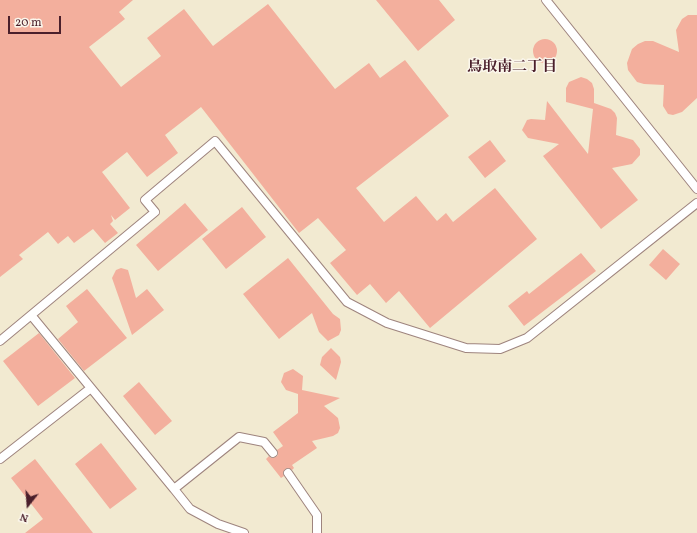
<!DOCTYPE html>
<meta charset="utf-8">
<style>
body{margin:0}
#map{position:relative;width:697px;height:533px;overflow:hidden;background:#f2ead1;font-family:Vollkorn,serif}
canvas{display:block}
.north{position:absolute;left:8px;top:485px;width:40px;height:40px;-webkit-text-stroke:3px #fbf7ec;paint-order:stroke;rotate:197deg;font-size:11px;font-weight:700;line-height:16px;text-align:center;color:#4a1f2b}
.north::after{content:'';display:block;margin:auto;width:14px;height:18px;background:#4a1f2b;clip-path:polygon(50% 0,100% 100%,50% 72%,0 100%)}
.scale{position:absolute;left:8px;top:16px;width:53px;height:18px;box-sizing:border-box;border:2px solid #4a1f2b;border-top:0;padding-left:5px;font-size:12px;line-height:14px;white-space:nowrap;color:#4a1f2b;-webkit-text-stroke:3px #fbf7ec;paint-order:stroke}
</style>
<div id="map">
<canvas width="697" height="533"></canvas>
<div class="north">N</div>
<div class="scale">20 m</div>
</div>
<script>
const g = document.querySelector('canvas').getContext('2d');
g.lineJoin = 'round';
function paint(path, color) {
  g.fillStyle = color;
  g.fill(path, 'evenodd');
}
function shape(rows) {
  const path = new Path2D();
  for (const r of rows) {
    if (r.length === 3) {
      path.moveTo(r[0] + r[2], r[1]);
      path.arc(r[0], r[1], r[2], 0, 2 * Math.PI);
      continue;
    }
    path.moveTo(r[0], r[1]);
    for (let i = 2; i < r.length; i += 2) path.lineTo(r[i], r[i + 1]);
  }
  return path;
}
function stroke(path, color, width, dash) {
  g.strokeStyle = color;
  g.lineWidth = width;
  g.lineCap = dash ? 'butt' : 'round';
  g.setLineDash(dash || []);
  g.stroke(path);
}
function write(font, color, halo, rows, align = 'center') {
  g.font = font + ' Vollkorn,"Noto Serif JP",serif';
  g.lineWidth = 3;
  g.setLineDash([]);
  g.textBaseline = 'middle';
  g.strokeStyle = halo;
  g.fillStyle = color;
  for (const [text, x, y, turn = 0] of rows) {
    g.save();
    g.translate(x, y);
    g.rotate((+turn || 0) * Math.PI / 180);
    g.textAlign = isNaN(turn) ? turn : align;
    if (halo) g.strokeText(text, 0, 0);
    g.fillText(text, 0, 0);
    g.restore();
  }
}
paint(shape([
 [0,0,133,0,119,12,125,19,89,47,121,87,161,56,147,38,184,9,213,46,268,4,335,89,369,63,380,78,405,60,449,116,356,188,384,222,416,196,437,221,446,213,453,222,495,188,537,239,430,328,399,291,386,303,370,284,357,295,330,263,346,250,318,218,299,233,201,107,165,135,178,153,147,177,127,152,102,172,130,208,115,220,111,215,113,221,110,224,118,233,105,243,93,229,74,243,68,236,58,244,48,232,19,255,23,259,0,277],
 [376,0,439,0,455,20,418,51],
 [688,15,697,15,697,98,682,112,673,115,668,114,663,106,664,85,644,84,637,82,628,70,627,63,632,49,638,44,645,41,653,41,679,52,676,30,682,19],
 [545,51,12],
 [581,77,587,79,592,83,594,89,594,103,611,109,615,113,617,118,616,135,633,140,640,149,640,155,632,164,612,168,638,200,601,229,543,156,559,144,528,138,522,130,527,120,531,119,545,120,547,101,588,154,593,109,566,102,566,88,569,82],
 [490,140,506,161,485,178,468,157],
 [185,203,208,230,158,271,136,245],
 [242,207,266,237,226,269,202,239],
 [663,249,680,264,666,280,649,265],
 [581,253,596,271,524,326,508,306,527,291,529,294],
 [288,258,333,314,340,319,341,330,339,335,328,341,319,332,312,313,279,339,243,294],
 [121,268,128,270,136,298,147,289,164,310,132,335,112,278,116,270],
 [87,289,127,338,84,371,58,339,78,322,66,306],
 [39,333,75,378,38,406,3,361],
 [331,348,340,357,341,362,336,380,320,365,322,357],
 [293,369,303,376,302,390,340,398,324,406,338,418,340,428,338,433,333,436,312,441,317,448,292,465,294,468,292,470,288,468,285,469,283,473,284,476,281,478,266,459,269,456,271,458,276,457,278,455,277,450,283,446,273,432,298,413,298,394,286,390,281,382,284,373],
 [139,382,172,421,155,435,123,396],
 [101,443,137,489,110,509,75,464],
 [35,459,93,533,25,533,43,519,11,478]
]), '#f3af9d');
const service = shape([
 [546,0,697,189],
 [31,315,174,489],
 [0,341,155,212,145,200,215,141,347,302,387,323,466,348,500,349,527,338,697,203],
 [0,459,91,388],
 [288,473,317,515,317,533],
 [244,533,218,524,190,509,174,489,239,437,264,442,273,453]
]);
stroke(service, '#9e847e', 10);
stroke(service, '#fff', 8);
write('bold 15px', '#4a1f2b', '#fbf7ec', [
 ["鳥取南二丁目",512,68]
]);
</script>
